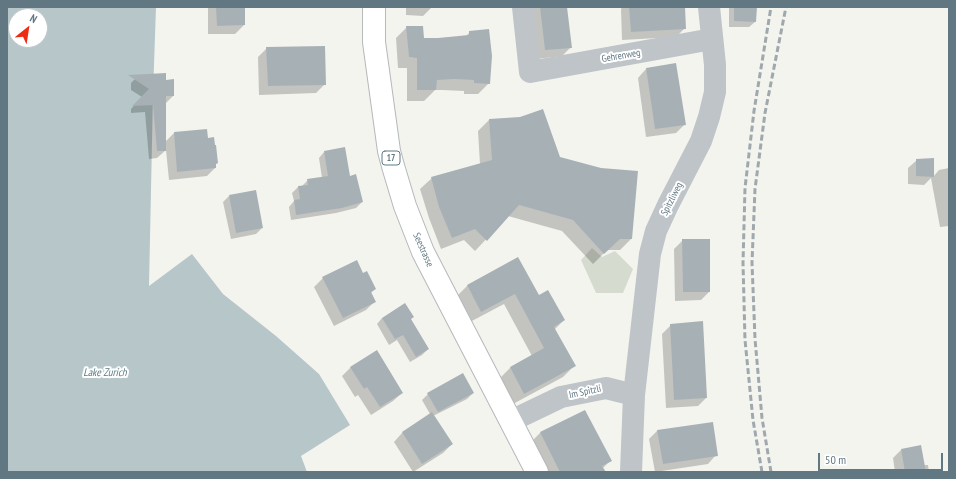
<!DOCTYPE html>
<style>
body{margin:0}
#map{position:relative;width:956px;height:479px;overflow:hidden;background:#f4f4ef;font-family:"PT Sans Narrow",sans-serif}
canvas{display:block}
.frame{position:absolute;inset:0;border:8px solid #617883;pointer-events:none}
.north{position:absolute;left:8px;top:8px;width:40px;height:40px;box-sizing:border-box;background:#fff;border:1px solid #c0c9cd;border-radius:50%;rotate:30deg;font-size:11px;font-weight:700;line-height:16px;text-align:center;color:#617883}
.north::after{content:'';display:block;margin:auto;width:14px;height:18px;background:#f02b14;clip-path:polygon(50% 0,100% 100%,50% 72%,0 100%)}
.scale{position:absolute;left:818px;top:453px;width:125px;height:18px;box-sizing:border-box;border:2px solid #617883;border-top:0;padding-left:5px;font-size:12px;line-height:14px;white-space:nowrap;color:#617883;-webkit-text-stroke:3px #fff;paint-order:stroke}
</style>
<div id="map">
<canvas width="956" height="479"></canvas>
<div class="frame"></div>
<div class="north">N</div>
<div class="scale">50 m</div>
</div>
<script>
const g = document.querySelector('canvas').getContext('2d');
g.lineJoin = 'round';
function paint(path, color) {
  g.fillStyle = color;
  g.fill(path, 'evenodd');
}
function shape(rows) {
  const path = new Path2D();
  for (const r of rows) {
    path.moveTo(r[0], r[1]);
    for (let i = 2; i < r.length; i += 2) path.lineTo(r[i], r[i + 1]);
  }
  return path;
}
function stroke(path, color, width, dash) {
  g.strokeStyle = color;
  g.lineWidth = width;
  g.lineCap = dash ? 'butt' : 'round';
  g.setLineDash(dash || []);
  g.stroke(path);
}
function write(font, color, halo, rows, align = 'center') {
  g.font = font + ' "PT Sans Narrow",sans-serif';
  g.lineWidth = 4;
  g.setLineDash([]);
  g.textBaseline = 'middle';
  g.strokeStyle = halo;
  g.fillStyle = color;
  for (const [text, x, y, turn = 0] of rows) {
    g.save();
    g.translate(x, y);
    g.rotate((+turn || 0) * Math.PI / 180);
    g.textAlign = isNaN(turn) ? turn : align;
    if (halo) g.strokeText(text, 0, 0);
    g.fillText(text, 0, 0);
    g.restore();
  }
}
paint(shape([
 [592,248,602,257,615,251,633,269,623,293,596,293,581,260]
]), '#d6dbd0');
paint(shape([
 [7,7,156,7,153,94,149,286,192,254,223,294,276,336,319,374,350,425,301,456,307,472,7,472],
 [16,16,40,16,40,40,16,40]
]), '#b6c6c9');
paint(shape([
 [208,7,244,7,244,25,235,34,208,34],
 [406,7,432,7,423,16,406,15],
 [531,7,566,7,571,47,562,56,537,59],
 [622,7,684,7,685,28,676,37,622,40,621,9],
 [729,7,756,7,755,22,749,27,729,27],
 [407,27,424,39,465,37,470,32,489,83,478,94,464,94,464,91,442,90,435,90,424,101,407,101,407,68,398,68,396,38],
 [267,48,325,84,316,93,259,95,258,57],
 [646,69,685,124,676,133,646,137,638,78],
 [139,75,165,81,173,96,165,104,165,142,174,133,206,130,207,139,217,163,215,165,215,168,207,176,169,180,166,150,157,158,149,159,145,112,131,113,131,109,142,97,131,90,131,83],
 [489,120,559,158,631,239,620,250,607,250,593,264,562,231,508,216,475,251,464,240,441,249,429,218,420,189,432,178,480,164,478,131],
 [324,152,349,177,362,202,356,208,336,213,291,220,289,207,294,201,292,193,298,187,302,186,308,180,322,178,319,158],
 [917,160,933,177,939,170,949,168,949,226,940,227,931,178,924,185,908,184,908,168],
 [229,196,262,228,256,234,231,239,223,202],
 [683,240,709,292,701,300,675,301,674,249],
 [518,259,539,297,564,320,554,330,574,366,563,377,513,404,499,379,510,368,532,356,504,304,470,322,456,297,467,286],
 [363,274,375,289,371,293,375,301,366,310,334,326,314,287,323,278],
 [382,318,410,320,428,349,422,355,410,362,397,340,389,345,377,324],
 [671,325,706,398,698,406,666,408,662,334],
 [351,367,402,393,393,401,371,415,358,395,355,397,342,376],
 [473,393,467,399,433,416,452,444,443,453,413,472,394,442,402,433,430,414,422,400,428,394],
 [585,411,610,461,602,469,604,472,544,472,529,444,540,433],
 [657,431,716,455,708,464,655,472,649,439],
 [901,450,924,465,928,465,929,472,893,472,895,472,893,458]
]), '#0003');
paint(shape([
 [216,7,245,7,245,25,217,26],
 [540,7,567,7,572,48,545,50],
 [629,7,685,7,686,29,631,32],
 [734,7,757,7,756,22,734,21],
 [406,26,423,26,424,38,438,38,469,35,469,31,489,29,492,56,490,84,474,83,474,80,454,79,437,80,436,90,417,90,417,58,409,57],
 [325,46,326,85,268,86,266,47],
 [676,63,686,125,655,129,646,68],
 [166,73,166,80,174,79,174,96,166,96,166,151,157,151,153,105,132,106,149,89,128,75],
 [543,109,560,157,601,168,638,171,632,239,620,239,604,254,573,220,519,205,487,241,475,229,452,238,439,207,431,177,492,160,489,119,520,117],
 [207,129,208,138,214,137,215,145,216,145,218,163,216,164,216,168,177,172,174,132],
 [345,147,350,176,356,174,363,202,342,208,296,215,294,200,300,199,298,186,308,185,307,179,328,176,324,151],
 [934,158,934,177,916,176,916,159],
 [256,190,263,228,236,233,229,195],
 [682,239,710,239,710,292,683,292],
 [518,257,539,295,548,290,565,320,554,327,576,366,524,394,510,367,544,348,515,294,481,312,467,285],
 [357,260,363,273,367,271,376,289,371,292,376,302,343,318,322,277],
 [405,303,414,317,411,319,429,349,416,357,403,335,395,339,382,318],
 [703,321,707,398,674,400,670,324],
 [377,350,403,393,380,407,367,387,364,389,350,367],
 [463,373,474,393,438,412,427,393],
 [585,410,612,461,602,466,606,472,560,472,540,432],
 [432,412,453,444,422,464,402,432],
 [713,422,718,456,663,464,657,430],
 [921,445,926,472,905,472,901,449]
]), '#a7b1b5');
const major = shape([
 [374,7,374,42,389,151,393,166,405,206,423,252,537,472]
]);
stroke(major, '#b4b9bc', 24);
stroke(shape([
 [523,7,530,72,712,39],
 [634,395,650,254,656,231,668,205,701,141,709,117,715,92,715,65,709,7],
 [511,421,561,397,606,388,634,395,631,472]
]), '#bec4c7', 22);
stroke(major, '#fff', 22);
stroke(shape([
 [762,472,753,420,745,340,743,263,745,188,754,111,771,7],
 [771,472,762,418,755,339,752,263,755,189,765,113,786,7]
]), '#9fa8ac', 3, [6, 3]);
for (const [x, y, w] of [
 [391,158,18]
]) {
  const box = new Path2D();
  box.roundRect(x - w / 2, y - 7, w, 14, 3);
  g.fillStyle = '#fff';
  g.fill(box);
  stroke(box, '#617883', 1);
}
write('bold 9px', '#617883', null, [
 ["17",391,158]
]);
write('10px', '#617883', '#fff', [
 ["Gehrenweg",621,56,-10],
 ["Spitzliweg",672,199,-63],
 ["Seestrasse",423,250,66],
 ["Im Spitzli",585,392,-12]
]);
write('italic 11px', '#5c7b81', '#fff', [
 ["Lake Zurich",105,373]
]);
</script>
